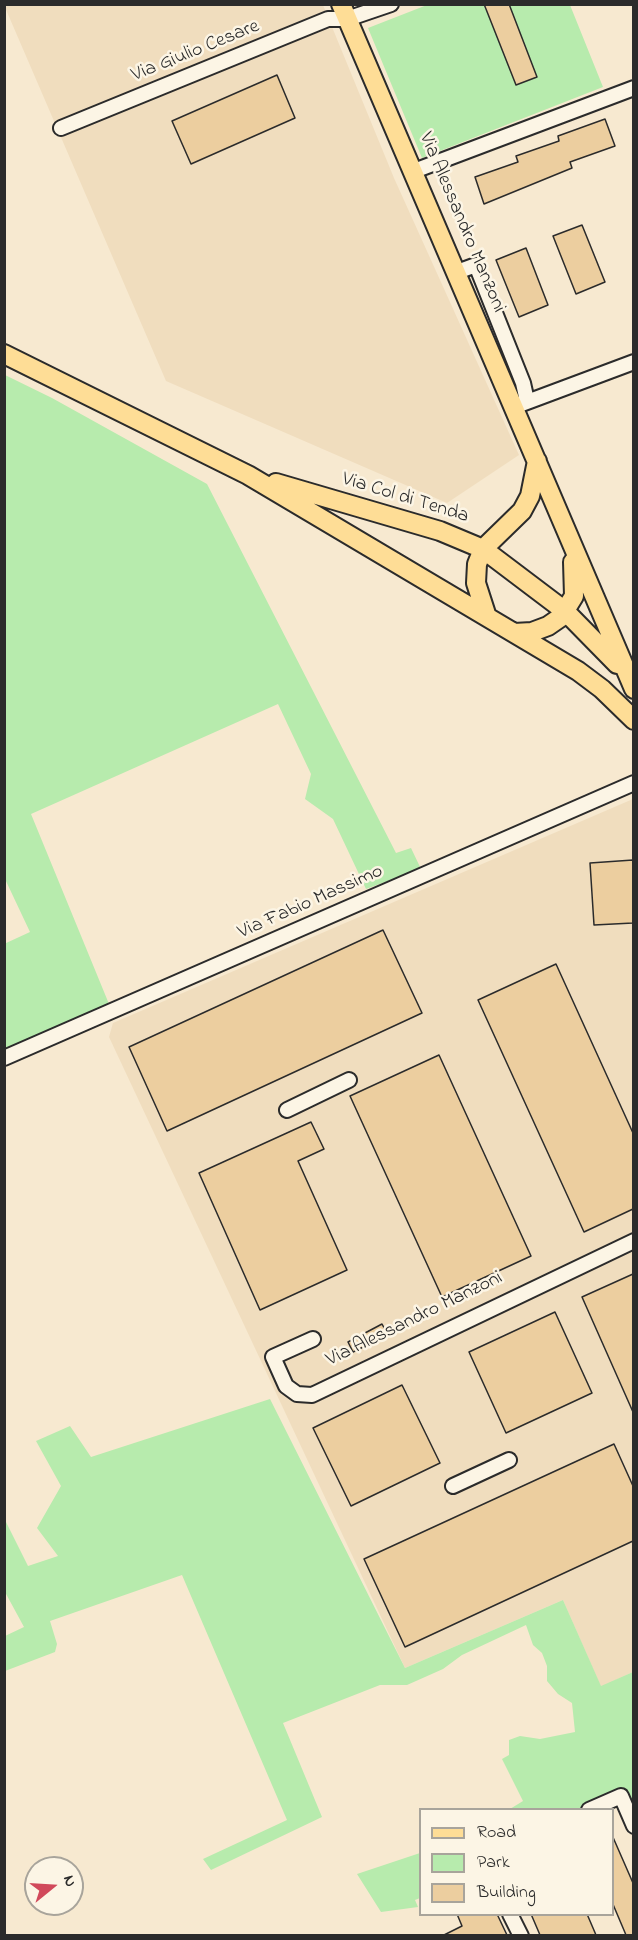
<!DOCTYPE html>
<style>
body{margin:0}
#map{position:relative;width:638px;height:1940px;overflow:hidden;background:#f7e9d0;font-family:"Indie Flower",sans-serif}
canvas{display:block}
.frame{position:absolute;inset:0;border:6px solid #2b2b2b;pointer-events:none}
.legend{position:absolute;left:419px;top:1808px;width:195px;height:108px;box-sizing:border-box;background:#fcf5e5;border:2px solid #a8a49b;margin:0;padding:8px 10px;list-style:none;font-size:18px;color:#2b2b2b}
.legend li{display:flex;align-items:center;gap:12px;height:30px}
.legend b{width:30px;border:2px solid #a8a49b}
.north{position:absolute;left:24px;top:1856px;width:60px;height:60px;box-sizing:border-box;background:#fcf5e5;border:2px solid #a8a49b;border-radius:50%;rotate:72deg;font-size:16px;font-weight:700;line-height:24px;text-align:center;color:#2b2b2b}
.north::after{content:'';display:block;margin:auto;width:21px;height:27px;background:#d1495b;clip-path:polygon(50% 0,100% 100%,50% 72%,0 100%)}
</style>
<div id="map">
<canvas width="638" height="1940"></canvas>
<div class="frame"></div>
<ul class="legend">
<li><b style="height:8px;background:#fedd96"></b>Road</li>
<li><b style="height:16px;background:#b7ebad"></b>Park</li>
<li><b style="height:16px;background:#ecce9f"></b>Building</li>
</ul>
<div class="north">N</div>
</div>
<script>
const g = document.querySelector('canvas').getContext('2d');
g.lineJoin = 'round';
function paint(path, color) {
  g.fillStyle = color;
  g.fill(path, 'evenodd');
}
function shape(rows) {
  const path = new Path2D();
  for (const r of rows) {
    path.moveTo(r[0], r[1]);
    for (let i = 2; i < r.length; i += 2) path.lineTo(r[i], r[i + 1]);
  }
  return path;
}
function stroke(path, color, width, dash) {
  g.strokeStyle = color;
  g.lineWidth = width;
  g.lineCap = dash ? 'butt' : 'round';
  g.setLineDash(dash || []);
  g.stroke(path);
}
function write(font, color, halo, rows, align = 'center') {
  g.font = font + ' "Indie Flower",sans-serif';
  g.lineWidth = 5;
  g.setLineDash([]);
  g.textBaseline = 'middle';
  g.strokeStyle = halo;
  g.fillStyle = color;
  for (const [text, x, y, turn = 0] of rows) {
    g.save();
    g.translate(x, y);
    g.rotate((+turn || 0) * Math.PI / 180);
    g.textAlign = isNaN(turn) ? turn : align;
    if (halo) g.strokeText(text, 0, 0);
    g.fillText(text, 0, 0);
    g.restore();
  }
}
paint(shape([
 [4,5,323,5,394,178,519,455,447,503,166,381],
 [633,799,633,1672,601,1687,563,1600,405,1668,109,1037,113,1023]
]), '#f0ddbe');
paint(shape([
 [427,5,570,5,603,87,422,158,368,28],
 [5,375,52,398,207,484,396,853,411,848,421,869,366,889,333,819,305,799,311,774,278,704,31,814,109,1004,5,1049,4,944,30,932,5,879],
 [270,1399,405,1668,563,1600,601,1686,633,1672,633,1807,630,1800,610,1809,510,1809,523,1801,502,1759,509,1755,509,1740,520,1736,540,1739,575,1732,572,1703,558,1694,547,1681,547,1666,542,1653,533,1645,526,1625,462,1655,443,1669,407,1685,380,1685,283,1723,322,1817,211,1870,203,1859,287,1820,182,1575,50,1621,57,1644,55,1652,5,1671,5,1636,24,1627,5,1592,4,1518,28,1566,58,1556,37,1528,61,1486,36,1441,70,1426,91,1457],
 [420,1853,420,1898,415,1900,418,1907,381,1912,357,1874]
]), '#b7ebad');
const building = shape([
 [484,4,509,4,537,77,516,85,484,4],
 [277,75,295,118,191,164,172,121,277,75],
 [605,119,615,146,570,162,572,168,484,204,475,177,518,162,516,156,559,141,558,136,605,119],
 [582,225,605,282,576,294,553,236,582,225],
 [526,248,548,305,519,317,496,260,526,248],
 [633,860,633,923,594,925,590,863,633,860],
 [383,930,422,1013,167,1131,129,1047,383,930],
 [556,964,633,1133,633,1209,584,1232,478,1000,556,964],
 [439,1055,531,1256,442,1297,350,1096,439,1055],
 [311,1122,324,1149,298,1161,347,1270,260,1310,199,1173,311,1122],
 [633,1274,633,1412,582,1297,633,1274],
 [555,1312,592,1393,506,1433,469,1352,555,1312],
 [382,1324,388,1335,353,1352,348,1342,382,1324],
 [402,1385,440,1463,351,1506,313,1428,402,1385],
 [614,1444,633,1486,633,1541,405,1647,364,1559,614,1444],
 [612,1835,633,1883,633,1935,626,1935,612,1902,612,1835],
 [457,1914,497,1914,507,1935,444,1935,462,1926,457,1914],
 [531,1914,587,1914,596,1935,540,1935,531,1914]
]);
paint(building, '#ecce9f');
stroke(building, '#2b2b2b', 1.5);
const minor = shape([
 [61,128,328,19,347,19,391,4],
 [414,171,634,88],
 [457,272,476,265,523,383,527,401],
 [519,405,634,362],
 [4,1058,634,783],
 [287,1110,349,1080],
 [313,1339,273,1357,286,1386,297,1394,312,1395,634,1241],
 [453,1486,509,1460],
 [589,1810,621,1796,634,1826],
 [510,1914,521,1936]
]);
const major = shape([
 [341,4,634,689],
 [4,354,248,475,578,671,602,689,634,720],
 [276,483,440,531,483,549,565,611,617,664],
 [486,614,476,583,477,564,483,549,522,511,530,496,537,461],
 [514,633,532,632,548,626,561,617,574,596,573,562]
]);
stroke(minor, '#2b2b2b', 18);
stroke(major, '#2b2b2b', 22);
stroke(minor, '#fcf5e5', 14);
stroke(major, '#fedd96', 18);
write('20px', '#2b2b2b', '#fcf5e5', [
 ["Via Giulio Cesare",196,52,-22],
 ["Via Alessandro Manzoni",461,223,67],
 ["Via Col di Tenda",405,499,17],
 ["Via Fabio Massimo",311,903,-24],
 ["Via Alessandro Manzoni",415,1320,-26]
]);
</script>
